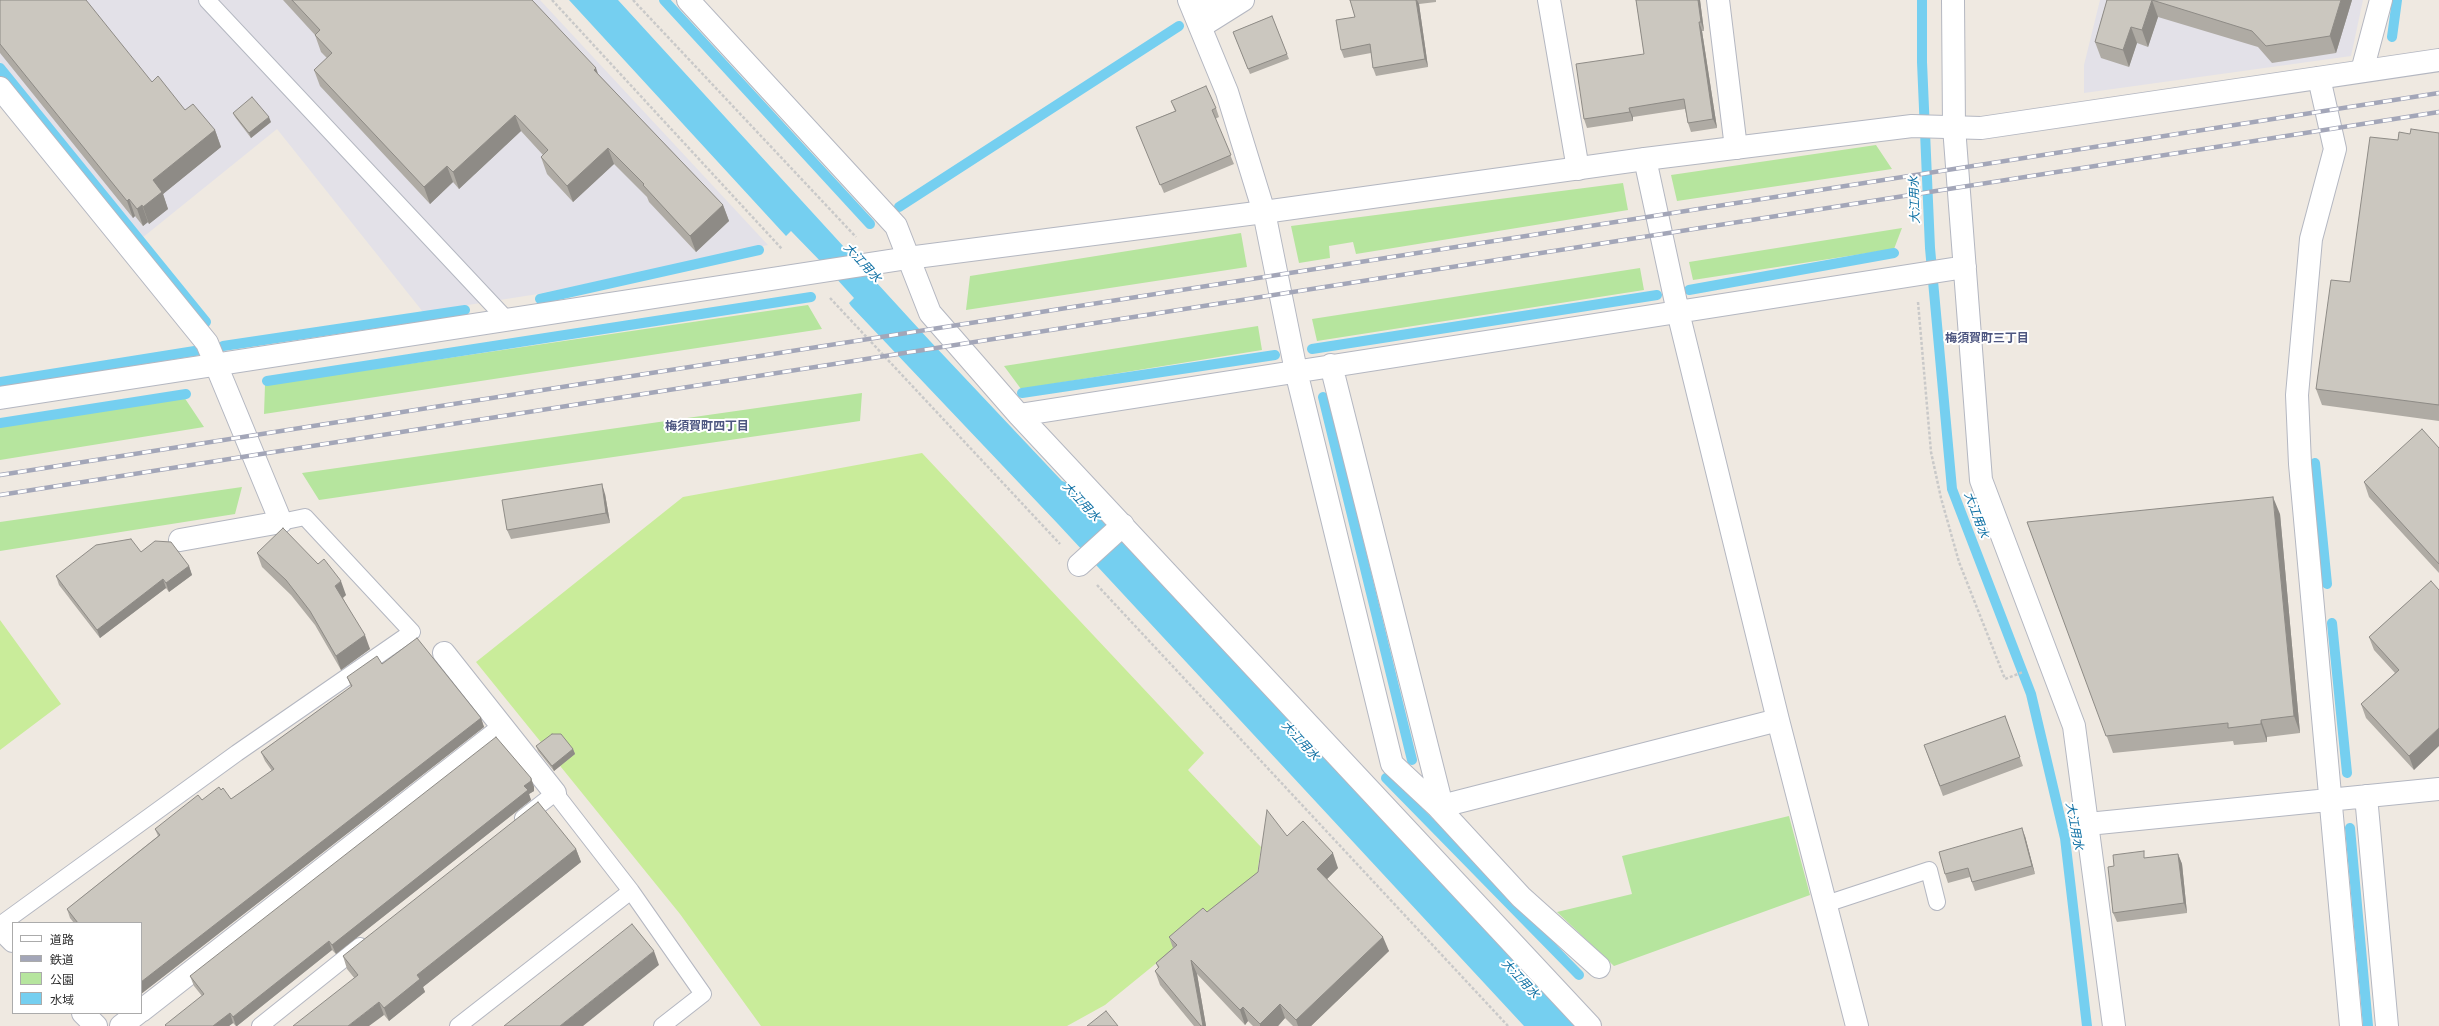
<!DOCTYPE html>
<meta charset="utf-8">
<style>
body{margin:0}
#map{position:relative;width:2439px;height:1026px;overflow:hidden;background:#efe9e1;font-family:"IBM Plex Sans","Noto Sans JP",sans-serif}
canvas{display:block}
.legend{position:absolute;left:12px;top:922px;width:130px;height:92px;box-sizing:border-box;background:#fff;border:1px solid #ababab;margin:0;padding:5px 7px;list-style:none;font-size:12px;color:#2e2e2e}
.legend li{display:flex;align-items:center;gap:8px;height:20px}
.legend b{width:20px;border:1px solid #ababab}
</style>
<div id="map">
<canvas width="2439" height="1026"></canvas>
<ul class="legend">
<li><b style="height:5px;background:#fff"></b>道路</li>
<li><b style="height:5px;background:#a3a6b8"></b>鉄道</li>
<li><b style="height:11px;background:#b6e59e"></b>公園</li>
<li><b style="height:11px;background:#75cff0"></b>水域</li>
</ul>
</div>
<script>
const g = document.querySelector('canvas').getContext('2d');
g.lineJoin = 'round';
function paint(path, color) {
  g.fillStyle = color;
  g.fill(path, 'evenodd');
}
function shape(rows) {
  const path = new Path2D();
  for (const r of rows) {
    path.moveTo(r[0], r[1]);
    for (let i = 2; i < r.length; i += 2) path.lineTo(r[i], r[i + 1]);
  }
  return path;
}
function stroke(path, color, width, dash) {
  g.strokeStyle = color;
  g.lineWidth = width;
  g.lineCap = dash ? 'butt' : 'round';
  g.setLineDash(dash || []);
  g.stroke(path);
}
function write(font, color, halo, rows, align = 'center') {
  g.font = font + ' "IBM Plex Sans","Noto Sans JP",sans-serif';
  g.lineWidth = 4;
  g.setLineDash([]);
  g.textBaseline = 'middle';
  g.strokeStyle = halo;
  g.fillStyle = color;
  for (const [text, x, y, turn = 0] of rows) {
    g.save();
    g.translate(x, y);
    g.rotate((+turn || 0) * Math.PI / 180);
    g.textAlign = isNaN(turn) ? turn : align;
    if (halo) g.strokeText(text, 0, 0);
    g.fillText(text, 0, 0);
    g.restore();
  }
}
paint(shape([
 [0,0,540,0,768,245,538,294,423,312,277,129,142,238,0,62],
 [2100,0,2363,0,2351,56,2084,93,2084,65]
]), '#e3e1e8');
paint(shape([
 [1876,145,1892,169,1677,201,1671,175],
 [1623,183,1628,210,1356,254,1353,242,1329,246,1330,258,1299,263,1291,226],
 [1902,228,1894,249,1693,280,1689,262],
 [1241,233,1247,267,966,310,970,276],
 [1640,268,1644,290,1317,341,1312,319],
 [808,305,822,329,264,414,265,385],
 [1258,326,1262,350,1021,389,1004,366],
 [862,393,860,421,319,500,302,473],
 [184,397,204,427,0,460,0,426],
 [242,487,235,514,0,551,0,522],
 [1789,816,1810,895,1614,966,1557,912,1632,894,1622,856]
]), '#b6e59e');
paint(shape([
 [922,453,1204,753,1188,770,1261,847,1256,882,1105,1005,1067,1026,761,1026,680,914,476,662,683,497],
 [0,620,61,704,0,750]
]), '#c9ec9a');
paint(shape([
 [569,0,618,0,930,341,1062,481,1074,485,1577,1026,1524,1026,1058,524,851,306,849,303,854,298,825,266,791,231,786,236]
]), '#75cff0');
stroke(shape([
 [664,0,870,224],
 [1922,0,1922,62,1930,248,1952,489,2031,694,2065,838,2087,1026],
 [2392,37,2397,0],
 [0,68,206,322],
 [899,207,1179,26],
 [1689,290,1894,253],
 [540,299,759,250],
 [223,346,465,310],
 [1312,349,1657,295],
 [267,381,811,297],
 [0,382,201,350],
 [1022,393,1275,355],
 [1323,397,1412,760],
 [0,423,186,394],
 [2315,463,2327,584],
 [2332,623,2347,773],
 [1386,778,1579,975],
 [2350,828,2368,1026]
]), '#75cff0', 10);
const lane = shape([
 [207,0,507,320],
 [523,818,555,793,631,891,703,994,662,1026],
 [1826,904,1929,870,1937,902],
 [0,925,237,753,412,632,305,517,281,522],
 [260,1026,360,946],
 [458,1026,631,891]
]);
const street = shape([
 [688,0,896,226,930,313,1019,415,1590,1026],
 [1189,0,1227,92,1264,212,1296,371,1392,764,1438,807,1778,720],
 [1549,0,1578,169],
 [1718,0,1736,148],
 [1953,0,1954,127,1981,480,2074,726,2114,1026],
 [1194,12,1212,0],
 [1200,27,1243,0],
 [2362,71,2381,0],
 [2319,78,2335,149,2311,239,2297,395,2300,464,2351,1026],
 [0,88,207,343,281,522,180,540],
 [1645,159,1678,312,1778,720,1857,1026],
 [1331,365,1442,806],
 [1019,415,1965,267],
 [1079,565,1123,525],
 [444,653,555,793],
 [2366,796,2387,1026],
 [1438,807,1521,897,1599,967],
 [2088,824,2439,789],
 [0,928,13,941],
 [141,1011,503,728],
 [83,1013,96,1026],
 [121,1026,138,1013]
]);
const secondary = shape([
 [0,398,908,258,1264,212,1645,159,1912,126,1981,128,2439,60]
]);
stroke(lane, '#b4b7c1', 18);
stroke(street, '#b4b7c1', 24);
stroke(secondary, '#b4b7c1', 24);
stroke(shape([
 [552,0,782,249],
 [633,0,856,237],
 [830,298,1060,544],
 [1918,302,1931,452,1941,498,1959,562,2005,679,2023,672],
 [1097,585,1508,1026]
]), '#c9c9c9', 2.5, [3, 2]);
stroke(lane, '#fff', 16);
stroke(street, '#fff', 22);
stroke(secondary, '#fff', 22);
const rail = shape([
 [0,475,2439,93],
 [0,495,2439,112]
]);
stroke(rail, '#a3a6b8', 4.5);
stroke(rail, '#fff', 3, [9]);
paint(shape([
 [0,0,152,82,185,110,215,130,221,147,163,194,168,209,149,224,148,222,143,226,135,216,133,218,0,53],
 [283,0,532,0,599,75,723,205,729,221,696,252,649,202,647,197,614,164,573,202,547,174,541,157,543,155,521,131,459,189,453,182,430,204,320,86,314,70,327,58,321,52,315,35],
 [1350,0,1436,0,1436,2,1419,4,1428,67,1376,76,1373,68,1371,53,1344,58,1341,50,1355,17],
 [1636,0,1700,0,1704,31,1702,31,1717,128,1691,132,1688,123,1685,109,1633,117,1633,121,1587,128,1584,119,1644,54],
 [2107,0,2352,0,2336,53,2272,63,2258,47,2158,17,2148,47,2137,43,2129,67,2101,58,2095,42],
 [1272,16,1289,59,1250,74,1233,32],
 [1171,101,1216,108,1219,117,1215,119,1234,164,1164,193,1136,127,1175,111],
 [233,113,271,122,251,138,235,117],
 [2439,133,2439,421,2322,405,2316,389,2350,282,2398,140,2410,134],
 [2439,448,2439,573,2369,497,2364,482],
 [605,494,610,523,511,539,507,530],
 [2280,514,2300,733,2267,737,2267,742,2234,745,2233,741,2113,753,2027,522],
 [141,552,189,566,192,575,169,592,166,588,100,638,59,585,56,576],
 [257,553,346,595,343,598,370,649,341,670,315,625,291,595,262,567],
 [2431,581,2414,770,2366,718,2361,704,2395,673,2374,650,2369,637],
 [382,664,481,718,484,727,141,994,141,923,74,923,70,918,67,909,158,836,155,829,202,800,221,790,231,799,272,771,265,761,261,752,351,687,347,677],
 [2005,716,2023,766,1943,796,1924,745],
 [536,746,573,749,575,754,554,771,538,751],
 [531,778,534,787,534,791,529,794,531,800,336,954,332,950,237,1026,236,1026,233,1023,229,1026,165,1026,202,996,194,986,190,976],
 [1287,836,1338,868,1327,879,1389,951,1311,1026,1293,1026,1285,1018,1278,1026,1253,1026,1248,1021,1245,1025,1197,974,1206,1026,1194,1026,1160,985,1155,971,1158,968,1156,963,1173,948,1169,937,1207,912,1258,872],
 [2025,836,2035,874,1975,891,1970,877,1948,883,1945,874],
 [576,849,581,862,423,987,425,992,389,1021,347,969,343,956],
 [2178,854,2182,864,2187,913,2117,922,2113,913,2114,866,2146,858]
]), '#afaba4');
paint(shape([
 [1416,0,1417,0,1419,4,1428,67,1425,59],
 [1698,0,1700,0,1704,31,1701,22],
 [2152,0,2158,17,2148,47,2142,30],
 [2341,0,2352,0,2336,53,2330,36],
 [1699,22,1702,31,1717,128,1713,119],
 [2131,27,2137,43,2129,67,2123,50],
 [596,68,602,85,594,70],
 [1629,108,1633,117,1633,121,1630,112],
 [515,115,521,131,459,189,453,172],
 [269,117,271,122,251,138,249,133],
 [215,130,221,147,163,194,168,209,149,224,143,207,153,180],
 [608,148,614,164,573,202,567,186],
 [447,166,453,182,430,204,424,187],
 [129,199,135,216,133,218,127,201],
 [142,205,148,222,143,226,137,209],
 [723,205,729,221,696,252,690,236],
 [602,484,605,494,610,523,606,513],
 [2273,497,2280,514,2300,733,2294,716],
 [189,566,192,575,169,592,166,583],
 [163,579,166,588,100,638,97,630],
 [341,581,346,595,340,600,335,586],
 [365,635,370,649,341,670,336,656],
 [481,718,484,727,141,994,141,982],
 [2261,720,2267,737,2267,742,2261,724],
 [2439,728,2439,746,2414,770,2409,756],
 [573,749,575,754,554,771,552,766],
 [531,778,534,787,534,791,529,794,531,800,336,954,332,945,524,786],
 [2022,828,2025,836,2035,874,2032,866],
 [576,849,581,862,423,987,425,992,389,1021,384,1008,417,975],
 [1333,853,1338,868,1323,883,1317,869],
 [2178,854,2182,864,2187,913,2184,903],
 [1383,937,1389,951,1311,1026,1298,1026,1296,1020],
 [329,941,332,950,237,1026,236,1026,233,1017],
 [654,951,659,965,583,1026,560,1026],
 [1191,960,1197,974,1206,1026,1203,1026],
 [379,1002,384,1015,369,1026,348,1026],
 [1280,1004,1285,1018,1278,1026,1260,1026,1260,1024],
 [1243,1007,1248,1021,1245,1025,1240,1010],
 [230,1013,233,1023,229,1026,213,1026]
]), '#8e8b86');
const building = shape([
 [0,0,86,0,152,82,158,76,185,110,193,104,215,130,153,180,162,192,143,207,142,205,137,209,129,199,127,201,0,44,0,0],
 [292,0,532,0,596,68,594,70,723,205,690,236,643,185,644,184,608,148,567,186,541,157,548,150,515,115,453,172,447,166,424,187,314,70,332,53,315,35,320,30,292,0],
 [1350,0,1416,0,1425,59,1373,68,1370,44,1341,50,1336,20,1355,17,1350,0],
 [1636,0,1698,0,1701,22,1699,22,1713,119,1688,123,1684,99,1629,108,1630,112,1584,119,1576,64,1644,54,1636,0],
 [2107,0,2341,0,2330,36,2266,46,2252,31,2152,0,2142,30,2131,27,2123,50,2095,42,2107,0],
 [1272,16,1287,54,1248,69,1233,32,1272,16],
 [1206,86,1216,108,1212,110,1231,155,1160,185,1136,127,1176,111,1171,101,1206,86],
 [252,97,269,117,249,133,233,113,252,97],
 [2411,129,2439,133,2439,405,2316,389,2331,280,2350,282,2370,137,2398,140,2399,132,2410,134,2411,129],
 [2422,429,2439,448,2439,564,2364,482,2422,429],
 [602,484,606,513,507,530,502,500,602,484],
 [2273,497,2294,716,2261,720,2261,724,2228,728,2228,723,2106,736,2027,522,2273,497],
 [283,528,318,564,324,559,341,581,335,586,365,635,336,656,310,611,286,580,257,553,283,528],
 [131,539,141,552,155,541,171,542,189,566,166,583,163,579,97,630,56,576,96,545,131,539],
 [2431,581,2439,590,2439,728,2409,756,2361,704,2399,670,2369,637,2431,581],
 [417,638,481,718,141,982,141,923,78,923,67,909,160,835,155,829,198,795,202,800,219,787,221,790,223,788,231,799,274,769,261,752,352,686,347,677,377,656,382,664,417,638],
 [2005,716,2020,757,1940,786,1924,745,2005,716],
 [552,734,561,734,573,749,552,766,536,746,552,734],
 [496,737,531,778,531,781,524,786,528,790,332,945,329,941,233,1017,230,1013,213,1026,166,1026,165,1025,204,994,190,976,496,737],
 [538,802,576,849,417,975,420,979,384,1008,379,1002,348,1026,293,1026,358,975,343,956,538,802],
 [1267,810,1287,836,1303,821,1333,853,1317,869,1383,937,1296,1020,1280,1004,1260,1024,1243,1007,1240,1010,1191,960,1203,1026,1201,1026,1155,971,1159,967,1156,963,1177,945,1169,937,1203,908,1207,912,1258,872,1267,810],
 [2022,828,2032,866,1972,882,1968,868,1945,874,1939,852,2022,828],
 [2144,851,2144,858,2178,854,2184,903,2113,913,2108,867,2114,866,2113,855,2144,851],
 [632,924,654,951,560,1026,504,1026,632,924],
 [1106,1011,1118,1026,1087,1026,1106,1011]
]);
paint(building, '#cbc7bf');
stroke(building, '#8e8b86', 1);
write('italic 12px', '#0d6fa3', '#fff', [
 ["大江用水",1915,200,-92],
 ["大江用水",862,263,47],
 ["大江用水",1081,502,47],
 ["大江用水",1976,515,69],
 ["大江用水",1300,741,47],
 ["大江用水",2074,826,79],
 ["大江用水",1520,979,47]
]);
write('bold 12px', '#4d5680', '#fff', [
 ["梅須賀町三丁目",1987,339],
 ["梅須賀町四丁目",707,427]
]);
</script>
